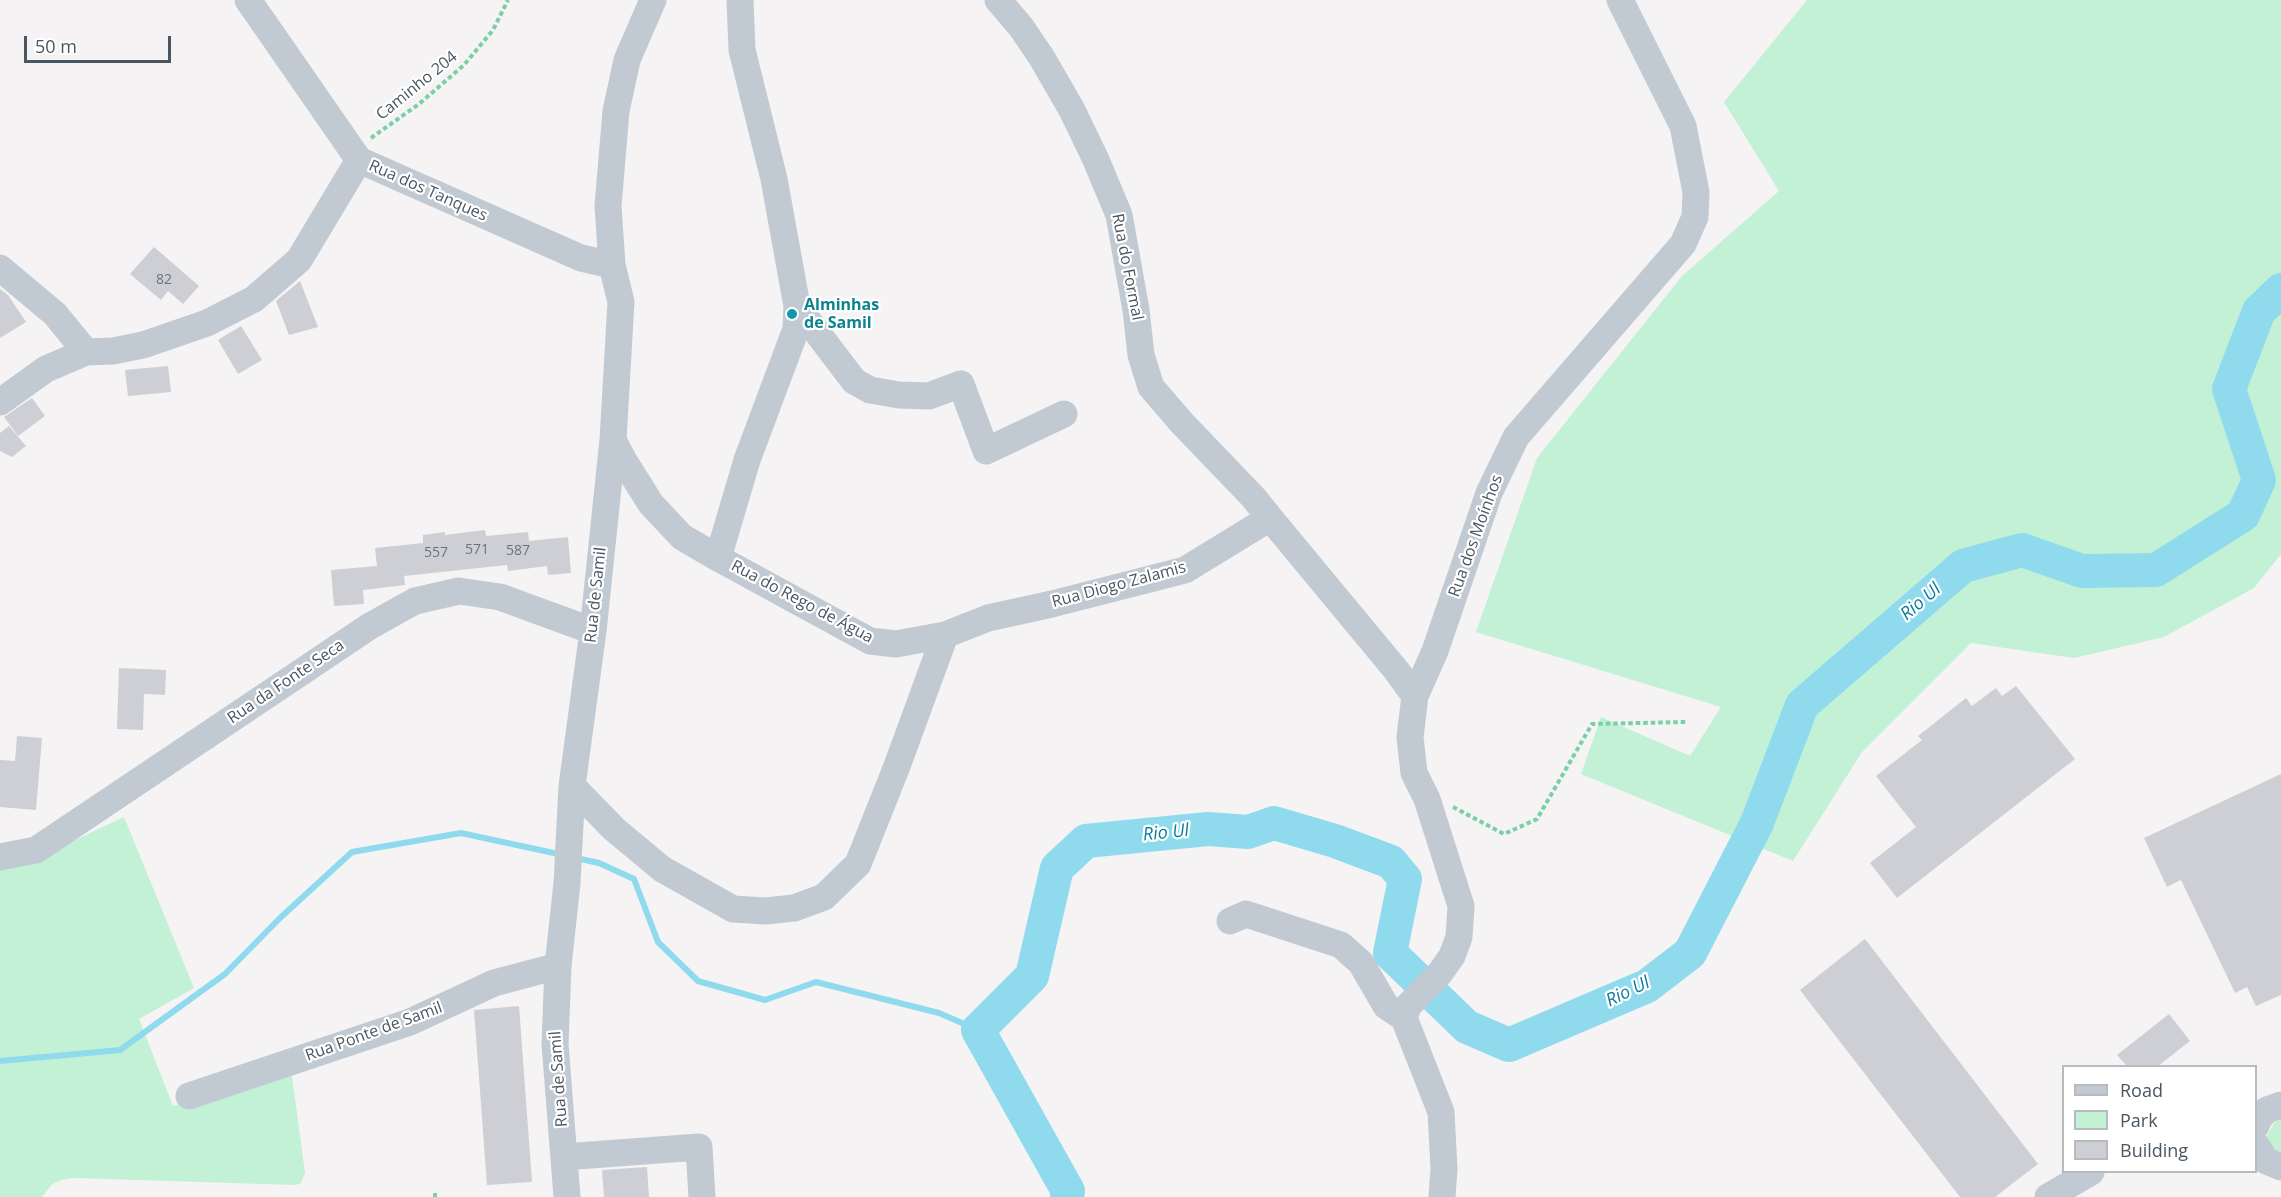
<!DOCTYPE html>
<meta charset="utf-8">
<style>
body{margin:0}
#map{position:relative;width:2281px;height:1197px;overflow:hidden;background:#f5f3f3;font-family:"Open Sans",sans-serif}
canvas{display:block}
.legend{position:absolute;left:2062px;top:1065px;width:195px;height:108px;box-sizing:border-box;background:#fff;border:2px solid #b7bbc0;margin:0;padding:8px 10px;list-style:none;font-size:18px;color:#4a5661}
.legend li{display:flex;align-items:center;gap:12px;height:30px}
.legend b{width:30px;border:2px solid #b7bbc0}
.scale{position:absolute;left:24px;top:36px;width:147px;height:27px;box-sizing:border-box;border:3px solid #4a5661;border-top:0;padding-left:8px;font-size:18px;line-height:21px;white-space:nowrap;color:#4a5661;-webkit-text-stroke:4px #fff;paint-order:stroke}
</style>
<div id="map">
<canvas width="2281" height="1197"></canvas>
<ul class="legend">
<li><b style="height:8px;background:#c1cad2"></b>Road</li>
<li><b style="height:16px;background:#c3f1d5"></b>Park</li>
<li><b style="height:16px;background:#cdcfd5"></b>Building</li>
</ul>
<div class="scale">50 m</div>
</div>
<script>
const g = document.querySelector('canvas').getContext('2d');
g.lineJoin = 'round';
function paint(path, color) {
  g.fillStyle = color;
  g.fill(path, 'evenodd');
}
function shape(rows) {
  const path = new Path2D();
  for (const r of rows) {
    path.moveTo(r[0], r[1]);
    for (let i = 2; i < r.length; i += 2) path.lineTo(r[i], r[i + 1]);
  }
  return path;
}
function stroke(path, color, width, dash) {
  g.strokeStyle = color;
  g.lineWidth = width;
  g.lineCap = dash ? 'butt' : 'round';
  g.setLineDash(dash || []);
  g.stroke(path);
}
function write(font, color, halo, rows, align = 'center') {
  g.font = font + ' "Open Sans",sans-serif';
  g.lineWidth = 4.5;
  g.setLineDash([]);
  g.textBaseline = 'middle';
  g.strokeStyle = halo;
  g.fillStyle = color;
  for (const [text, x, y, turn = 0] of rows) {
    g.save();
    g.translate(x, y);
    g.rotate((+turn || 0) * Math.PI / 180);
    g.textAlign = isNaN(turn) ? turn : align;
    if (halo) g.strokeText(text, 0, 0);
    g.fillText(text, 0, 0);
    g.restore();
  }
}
paint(shape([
 [1807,0,2281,0,2281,554,2254,588,2164,637,2074,658,1971,643,1862,752,1793,861,1581,774,1601,717,1690,756,1721,707,1476,632,1537,458,1682,276,1779,191,1724,102],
 [124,817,194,988,139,1019,173,1106,291,1069,305,1173,301,1183,296,1185,73,1178,61,1180,51,1185,42,1197,0,1197,0,867,54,850],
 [2281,1118,2281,1159,2268,1144,2267,1136,2274,1123]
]), '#c3f1d5');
stroke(shape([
 [576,858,599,863,634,879,658,942,698,981,765,1000,816,982,939,1013,978,1030],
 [0,1061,120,1050,225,974,280,918,352,852,461,833,563,855]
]), '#90daee', 6);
stroke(shape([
 [1067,1197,1068,1191,978,1030,1032,976,1057,868,1086,841,1208,829,1248,832,1274,823,1335,841,1391,862,1405,879,1390,953,1467,1027,1509,1045,1647,986,1690,953,1757,823,1802,705,1963,566,2022,550,2082,571,2156,570,2243,515,2259,480,2229,389,2259,311,2281,290]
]), '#90daee', 34);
paint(shape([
 [154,247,199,286,183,304,168,291,161,300,130,274],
 [300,281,318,327,289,335,276,301],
 [0,289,8,295,26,322,0,338],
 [241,326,262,360,238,374,218,340],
 [168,366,171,392,128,396,125,370],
 [32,398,45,416,18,436,4,417],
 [9,426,26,446,12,457,0,451,0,433],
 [485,530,486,536,528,532,529,541,568,537,571,573,548,575,547,566,508,571,507,565,404,576,405,585,363,590,364,604,334,606,331,570,377,566,375,548,423,543,423,535,445,532,445,535],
 [119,668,166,670,165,695,144,694,143,730,117,729],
 [2016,686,2075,759,1897,898,1870,863,1916,827,1876,776,1922,740,1918,736,1966,698,1972,706,1996,688,2002,696],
 [17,736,42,738,36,810,0,807,0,760,15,761],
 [2281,774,2281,995,2256,1006,2247,987,2235,993,2181,880,2167,887,2144,838],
 [1865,939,2038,1164,1995,1197,1960,1197,1800,990],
 [519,1006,532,1182,487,1185,474,1010],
 [2169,1014,2190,1041,2158,1066,2127,1066,2117,1055],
 [647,1167,649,1197,604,1197,602,1170]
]), '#cdcfd5');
stroke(shape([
 [371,138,419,104,464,65,493,30,508,0],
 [1453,807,1504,834,1537,819,1592,724,1686,722],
 [435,1193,435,1197]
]), '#7ad0a6', 4, [4.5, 3]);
stroke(shape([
 [248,0,359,160,581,258,612,265],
 [998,0,1021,27,1042,58,1072,110,1096,160,1119,215,1136,310,1141,355,1151,387,1182,423,1253,497,1270,518],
 [0,268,55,314,86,352],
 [797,306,854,381,870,390,899,395,929,396,961,384,986,451,1064,414],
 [0,402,46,369,86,352,113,351,143,345,207,323,254,299,299,260,359,160],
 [718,558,747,460,796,329,797,306,774,179,742,50,740,0],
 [945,635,988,618,1052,604,1185,570,1270,518,1396,670,1415,696],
 [572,786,614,829,662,869,733,909,766,911,794,908,824,897,858,864,897,766,945,635,896,644,870,641,718,558,682,537,651,504,624,461,613,440],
 [0,857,36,850,370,626,415,601,459,591,500,597,593,631],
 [1230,921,1246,914,1341,945,1361,963,1386,1006,1404,1018],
 [189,1096,410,1022,494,983,558,966],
 [2256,1126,2259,1118,2267,1110,2281,1105],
 [2256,1145,2266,1161,2281,1167],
 [564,1157,699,1147,702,1197],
 [567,1197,555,1044,558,966,567,883,572,786,593,631,613,440,621,302,612,265,608,206,616,111,627,60,653,0],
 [1442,1197,1444,1169,1441,1112,1404,1018,1408,1006,1440,973,1452,956,1459,937,1461,906,1427,799,1414,773,1410,737,1415,696,1435,651,1489,493,1516,437,1683,244,1695,217,1696,192,1683,126,1620,0],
 [2048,1197,2091,1172]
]), '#c1cad2', 27);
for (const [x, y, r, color] of [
 [792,314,6,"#0f9aa8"]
]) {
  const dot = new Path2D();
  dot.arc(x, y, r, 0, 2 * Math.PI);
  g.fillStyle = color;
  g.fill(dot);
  stroke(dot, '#fff', 2);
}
write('14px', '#6b747e', null, [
 ["82",164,280],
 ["571",477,550],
 ["587",518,551],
 ["557",436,553]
]);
write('16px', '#4a5661', '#fff', [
 ["Caminho 204",417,86,-39],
 ["Rua dos Tanques",428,191,24],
 ["Rua do Formal",1127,267,79],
 ["Rua dos Moínhos",1476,536,-70],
 ["Rua Diogo Zalamis",1119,585,-15],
 ["Rua de Samil",596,595,-84],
 ["Rua do Rego de Água",802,602,28],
 ["Rua da Fonte Seca",286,682,-34],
 ["Rua Ponte de Samil",374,1032,-20],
 ["Rua de Samil",559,1079,-94]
]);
write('bold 16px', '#0d838f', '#fff', [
 ["Alminhas",804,305],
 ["de Samil",804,323]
], 'left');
write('italic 18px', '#0c7c9b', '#fff', [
 ["Rio Ul",1921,602,-41],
 ["Rio Ul",1166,833,-6],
 ["Rio Ul",1628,992,-26]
]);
</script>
